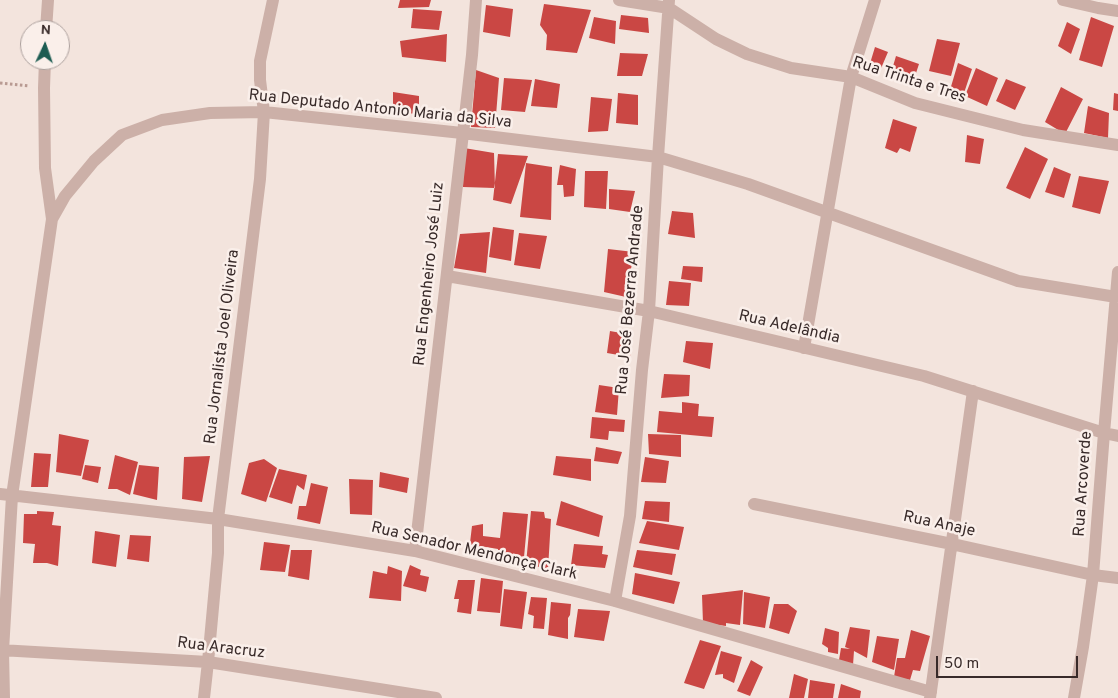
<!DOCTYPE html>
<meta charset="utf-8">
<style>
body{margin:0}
#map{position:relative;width:1118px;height:698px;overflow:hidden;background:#f3e4dd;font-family:Overpass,sans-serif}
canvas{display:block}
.north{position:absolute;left:20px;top:20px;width:50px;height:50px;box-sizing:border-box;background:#faefea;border:1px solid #aca09d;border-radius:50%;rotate:3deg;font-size:14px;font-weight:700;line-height:20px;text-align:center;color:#382a29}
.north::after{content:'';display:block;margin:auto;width:18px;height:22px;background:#1c5c52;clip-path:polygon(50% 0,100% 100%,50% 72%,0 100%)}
.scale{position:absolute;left:936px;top:656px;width:142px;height:22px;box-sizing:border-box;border:2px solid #382a29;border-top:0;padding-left:6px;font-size:15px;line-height:18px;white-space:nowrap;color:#382a29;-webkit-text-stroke:4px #faefea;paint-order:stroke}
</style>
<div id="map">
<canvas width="1118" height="698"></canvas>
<div class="north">N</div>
<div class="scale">50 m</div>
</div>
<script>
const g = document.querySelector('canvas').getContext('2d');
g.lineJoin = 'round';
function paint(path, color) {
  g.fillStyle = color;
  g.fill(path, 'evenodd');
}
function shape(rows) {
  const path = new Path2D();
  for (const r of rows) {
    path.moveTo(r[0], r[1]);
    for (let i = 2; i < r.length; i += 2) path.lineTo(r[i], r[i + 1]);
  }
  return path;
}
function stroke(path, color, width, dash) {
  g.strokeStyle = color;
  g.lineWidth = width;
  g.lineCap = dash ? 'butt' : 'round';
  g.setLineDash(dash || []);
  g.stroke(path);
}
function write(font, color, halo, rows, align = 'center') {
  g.font = font + ' Overpass,sans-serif';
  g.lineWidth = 5;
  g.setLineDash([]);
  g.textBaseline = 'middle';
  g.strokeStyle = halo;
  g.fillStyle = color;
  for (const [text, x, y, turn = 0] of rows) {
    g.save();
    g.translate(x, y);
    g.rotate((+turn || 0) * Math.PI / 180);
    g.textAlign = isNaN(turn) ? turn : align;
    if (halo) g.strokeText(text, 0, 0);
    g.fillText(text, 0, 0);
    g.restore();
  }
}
paint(shape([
 [400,0,431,0,429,7,398,8],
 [544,4,591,10,577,53,546,50,547,35,540,25],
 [486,5,513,9,510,37,483,32],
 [413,9,442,11,439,30,411,28],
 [621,15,648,18,649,33,619,29],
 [594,17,616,21,615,44,589,38],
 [1091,17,1114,26,1102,67,1079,60],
 [1067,22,1080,29,1071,54,1058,46],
 [447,34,446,62,402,57,400,41],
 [937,39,960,43,951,76,929,71],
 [875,47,888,52,879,73,868,70],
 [620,53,648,54,642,76,617,76],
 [896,56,919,64,913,82,891,73],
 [958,63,972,69,963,96,950,90],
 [976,68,998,78,987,106,965,96],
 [476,70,499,78,495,128,471,127],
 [504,78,532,80,525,112,501,110],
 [535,79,560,84,557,108,531,106],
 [1006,79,1026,87,1015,110,996,101],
 [1061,87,1083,99,1065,134,1045,122],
 [393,92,419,96,419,114,393,112],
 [618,93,638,95,638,125,616,123],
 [1114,93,1118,94,1118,111,1113,110],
 [591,97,612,99,608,131,588,132],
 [1088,106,1109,113,1108,138,1084,133],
 [893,119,917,127,910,152,900,148,897,153,885,148],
 [967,135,984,139,980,164,965,162],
 [1025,147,1048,159,1030,199,1006,188],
 [464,148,494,153,495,188,463,187],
 [498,154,528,156,511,204,493,200],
 [526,163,552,167,551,220,520,217],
 [560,165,576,169,574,196,564,197,563,185,557,185],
 [1054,167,1071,174,1064,198,1045,192],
 [585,171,608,171,606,209,584,207],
 [1079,176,1109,181,1100,214,1072,207],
 [609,189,635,191,630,212,609,209],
 [672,211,693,213,695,238,668,234],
 [493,227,514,230,511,261,489,257],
 [490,232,486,273,454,268,460,234],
 [519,233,547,236,540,269,514,265],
 [608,249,634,252,626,297,604,292],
 [683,266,703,267,702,282,681,279],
 [669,281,691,283,689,306,666,305],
 [610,331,632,335,630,357,607,353],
 [686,341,713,343,710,369,683,362],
 [664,374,690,375,689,396,661,398],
 [599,385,619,388,617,415,595,412],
 [682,402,699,404,698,416,714,417,712,437,657,432,659,411,682,413],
 [592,417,625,420,624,432,609,431,608,440,590,438],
 [59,434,89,440,81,476,56,472],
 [648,434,681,435,681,457,649,454],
 [596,447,622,452,618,464,594,461],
 [34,453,51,454,48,487,31,487],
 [115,455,138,462,130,495,117,489,108,489],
 [210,456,202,502,182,499,184,457],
 [556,456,591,459,591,481,553,475],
 [645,457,669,461,666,483,641,482],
 [264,459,277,468,266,502,241,494,249,463],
 [85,465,101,467,98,483,82,479],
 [139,465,159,467,157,500,133,494],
 [279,469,307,475,304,490,297,485,292,504,269,497],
 [380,472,409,478,407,493,379,487],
 [349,479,373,480,372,515,350,514],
 [311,483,328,487,320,524,297,519,299,506,306,506],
 [561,501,603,516,599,537,556,525],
 [645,501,670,502,669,522,642,519],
 [37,511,54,512,52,525,61,526,58,566,47,563,33,563,35,544,23,543,24,514,37,514],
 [531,511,544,512,545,518,551,519,548,569,526,564],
 [503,512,528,514,524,557,498,553,498,549,480,546,481,553,469,551,472,526,483,524,483,536,500,538],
 [647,521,684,527,679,550,639,543],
 [95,531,120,535,116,567,92,563],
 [130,535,151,536,149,562,127,559],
 [264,542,290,545,285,572,260,570],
 [574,544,603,546,602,554,608,555,605,568,571,565],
 [291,550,312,550,309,580,288,576],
 [637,550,676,554,672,575,633,567],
 [410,565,421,570,420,575,429,577,426,592,403,586],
 [388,566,402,571,401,601,369,598,373,571,387,574],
 [635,573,680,582,674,604,632,594],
 [481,578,503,581,500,613,477,611],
 [458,580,475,580,471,614,457,612,459,599,454,599],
 [504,589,527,592,522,629,500,626],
 [743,590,740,625,726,623,726,626,703,623,702,595],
 [744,592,770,597,765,628,743,624],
 [531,597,547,598,544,629,533,628,534,616,528,614],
 [551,602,571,604,570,615,568,618,568,639,548,635],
 [774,604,788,604,797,611,789,634,769,628],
 [578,609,610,611,604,641,574,637],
 [850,627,870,630,867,658,854,651,853,665,839,660,841,648,850,649,845,647],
 [825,628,839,632,838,654,828,652,828,648,822,644],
 [911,630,930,636,920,671,913,670,910,680,894,677,897,658,905,658],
 [877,636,899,639,894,670,872,662],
 [700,640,721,646,704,689,684,683],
 [721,651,742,657,734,683,723,678,723,674,715,675],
 [751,660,763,667,750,696,737,691],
 [794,674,808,679,804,698,789,698],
 [810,680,835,684,833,698,808,698],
 [841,684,861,691,860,698,838,698]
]), '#ca4744');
stroke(shape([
 [0,83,29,86]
]), '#b89a92', 3, [2.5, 2.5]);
stroke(shape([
 [619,0,669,8,716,39,747,54,791,68,851,77,915,103,1023,130,1118,145],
 [1063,0,1098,8,1118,11],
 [46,30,48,0],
 [52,219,65,196,94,161,122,135,162,120,210,113,264,112,462,133,658,157,748,184,1018,281,1116,297],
 [447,276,649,311,924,376,1104,433,1118,436],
 [804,348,851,77,875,0],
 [0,494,218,519,415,551,615,601,931,692],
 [754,504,952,544,1093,575,1118,578],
 [415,551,472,55,476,0],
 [615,601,630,516,642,370,649,311,658,157,669,0],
 [0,650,208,662,436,698],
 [4,698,3,651,12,496,52,219,45,168,44,88,45,60],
 [204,698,208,662,218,553,218,519,260,179,264,112,260,80,260,61,273,0],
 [930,698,973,391],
 [1074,698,1083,647,1093,575,1104,433,1118,272]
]), '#ccb0a8', 12);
write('16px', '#382a29', '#faefea', [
 ["Rua Trinta e Tres",909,81,18],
 ["Rua Deputado Antonio Maria da Silva",380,110,6],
 ["Rua Engenheiro José Luiz",430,274,-84],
 ["Rua José Bezerra Andrade",631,300,-85],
 ["Rua Adelândia",789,328,13],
 ["Rua Jornalista Joel Oliveira",223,347,-83],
 ["Rua Arcoverde",1084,484,-86],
 ["Rua Anaje",939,525,12],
 ["Rua Senador Mendonça Clark",474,552,13],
 ["Rua Aracruz",221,649,7]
]);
</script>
